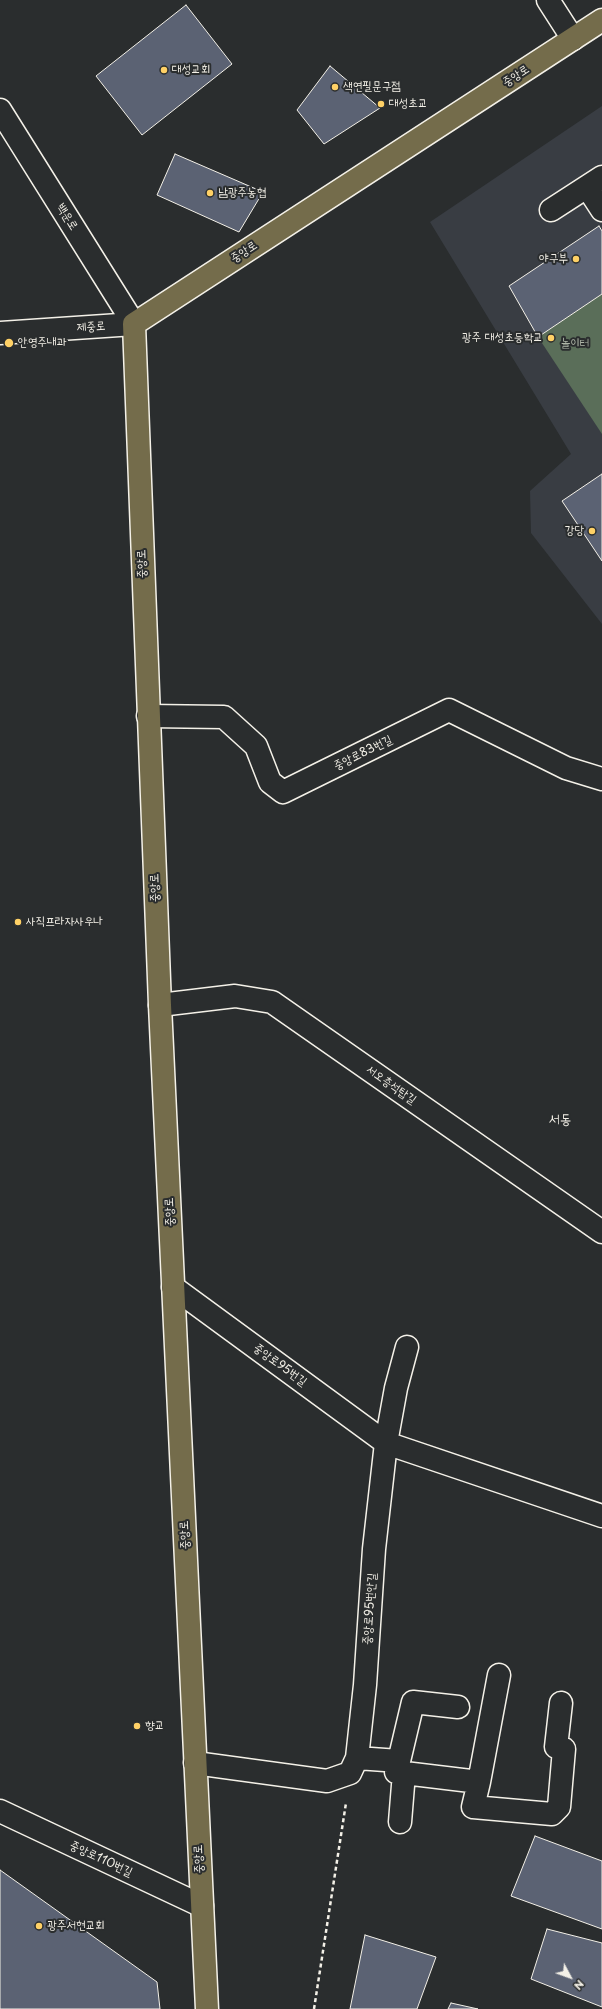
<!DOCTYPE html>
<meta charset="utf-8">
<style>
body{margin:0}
#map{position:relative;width:602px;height:2009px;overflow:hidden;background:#2a2d2e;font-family:"Playpen Sans",sans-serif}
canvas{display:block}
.north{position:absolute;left:550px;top:1957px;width:40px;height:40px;-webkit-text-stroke:3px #2a2d2e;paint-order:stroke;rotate:131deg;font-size:11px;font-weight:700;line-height:16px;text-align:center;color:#f4f1e8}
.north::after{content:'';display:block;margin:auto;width:14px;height:18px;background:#f4f1e8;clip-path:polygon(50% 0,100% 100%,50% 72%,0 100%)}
</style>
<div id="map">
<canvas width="602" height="2009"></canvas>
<div class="north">N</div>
</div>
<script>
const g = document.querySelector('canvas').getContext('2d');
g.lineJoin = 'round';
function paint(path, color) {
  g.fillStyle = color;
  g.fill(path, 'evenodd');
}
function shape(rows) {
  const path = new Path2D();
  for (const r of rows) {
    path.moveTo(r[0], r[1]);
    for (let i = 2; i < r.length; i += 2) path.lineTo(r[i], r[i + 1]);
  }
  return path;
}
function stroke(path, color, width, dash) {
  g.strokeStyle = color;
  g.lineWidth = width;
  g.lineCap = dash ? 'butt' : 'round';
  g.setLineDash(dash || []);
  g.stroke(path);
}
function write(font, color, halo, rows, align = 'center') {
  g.font = font + ' "Playpen Sans","Poor Story",sans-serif';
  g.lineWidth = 4;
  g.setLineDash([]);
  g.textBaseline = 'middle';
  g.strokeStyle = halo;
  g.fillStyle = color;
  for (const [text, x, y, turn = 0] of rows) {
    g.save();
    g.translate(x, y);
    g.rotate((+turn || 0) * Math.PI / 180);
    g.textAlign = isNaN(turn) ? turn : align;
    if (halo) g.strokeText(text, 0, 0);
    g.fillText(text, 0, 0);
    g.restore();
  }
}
paint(shape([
 [602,106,602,624,531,533,530,491,571,454,430,222]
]), '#393d43');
paint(shape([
 [602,294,602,434,538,337]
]), '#5a6e59');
const building = shape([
 [186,5,232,64,142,135,96,76,186,5],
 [330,66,380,108,324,144,297,110,330,66],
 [175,154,263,192,239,232,157,195,175,154],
 [599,226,602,231,602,294,538,337,509,286,599,226],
 [602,474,602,561,562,501,602,474],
 [535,1836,602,1861,602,1929,511,1896,535,1836],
 [0,1870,157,1982,160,2009,0,2009,0,1870],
 [547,1929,602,1943,602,2007,531,1979,547,1929],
 [365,1935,436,1957,417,2009,350,2009,365,1935],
 [451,2003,478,2009,448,2009,451,2003]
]);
paint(building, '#5b6273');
stroke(building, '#f4f1e8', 1);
const minor = shape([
 [548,0,573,39],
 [0,110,134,324,0,333],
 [587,187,602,210],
 [551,210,602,177],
 [148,716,224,717,256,746,270,782,283,792,449,710,566,768,602,779],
 [160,1005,235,996,272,1002,602,1232],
 [173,1287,386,1443,602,1516],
 [357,1758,399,1761,396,1772,479,1782,499,1675],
 [399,1761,413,1702,458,1707],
 [195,1763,327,1781,350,1773,357,1758,365,1685,374,1549,386,1443,396,1388,407,1347],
 [479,1782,473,1807,552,1814,559,1807,564,1749,556,1747,561,1703],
 [0,1811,202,1906],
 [400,1822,404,1773]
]);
const major = shape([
 [207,2009,160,1005,134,324,602,20]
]);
stroke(minor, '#f4f1e8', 25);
stroke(major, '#f4f1e8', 25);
stroke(shape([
 [314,2009,346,1803]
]), '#f4f1e8', 2.5, [4, 3]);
stroke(minor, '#2a2d2e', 22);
stroke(major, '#746c4b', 22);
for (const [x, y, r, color] of [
 [164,70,4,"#ffd166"],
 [335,87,4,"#ffd166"],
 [381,104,4,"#ffd166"],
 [210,193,4,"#ffd166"],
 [576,259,4,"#ffd166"],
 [551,338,4,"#ffd166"],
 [9,343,5,"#ffd166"],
 [592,531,4,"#ffd166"],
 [18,922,4,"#ffd166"],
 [137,1726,4,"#ffd166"],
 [39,1926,4,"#ffd166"]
]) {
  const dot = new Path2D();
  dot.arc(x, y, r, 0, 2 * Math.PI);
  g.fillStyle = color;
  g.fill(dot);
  stroke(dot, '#2a2d2e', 1.5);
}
write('12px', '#f4f1e8', '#2a2d2e', [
 ["대성교회",172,70],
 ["색연필문구점",343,87],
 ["대성초교",389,104],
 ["남광주농협",218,193],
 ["야구부",568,259,"right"],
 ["광주 대성초등학교",543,338,"right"],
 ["안영주내과",18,343],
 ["강당",584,531,"right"],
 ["사직프라자사우나",26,922],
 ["향교",145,1726],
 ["광주서현교회",47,1926]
], 'left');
write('12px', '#f4f1e8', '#2a2d2e', [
 ["중앙로",516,76,-33],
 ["백운로",67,217,58],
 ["중앙로",244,252,-33],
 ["제중로",91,327,-4],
 ["중앙로",142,564,-92],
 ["중앙로83번길",363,753,-26],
 ["중앙로",155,888,-92],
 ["서오층석탑길",391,1085,35],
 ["중앙로",170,1212,-93],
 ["중앙로95번길",280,1365,36],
 ["중앙로",185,1535,-93],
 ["중앙로95번안길",370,1609,-86],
 ["중앙로110번길",101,1859,25],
 ["중앙로",199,1859,-93]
]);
write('12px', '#afb6a8', '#2a2d2e', [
 ["놀이터",575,344]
]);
write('14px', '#f4f1e8', '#2a2d2e', [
 ["서동",560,1120]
]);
</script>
